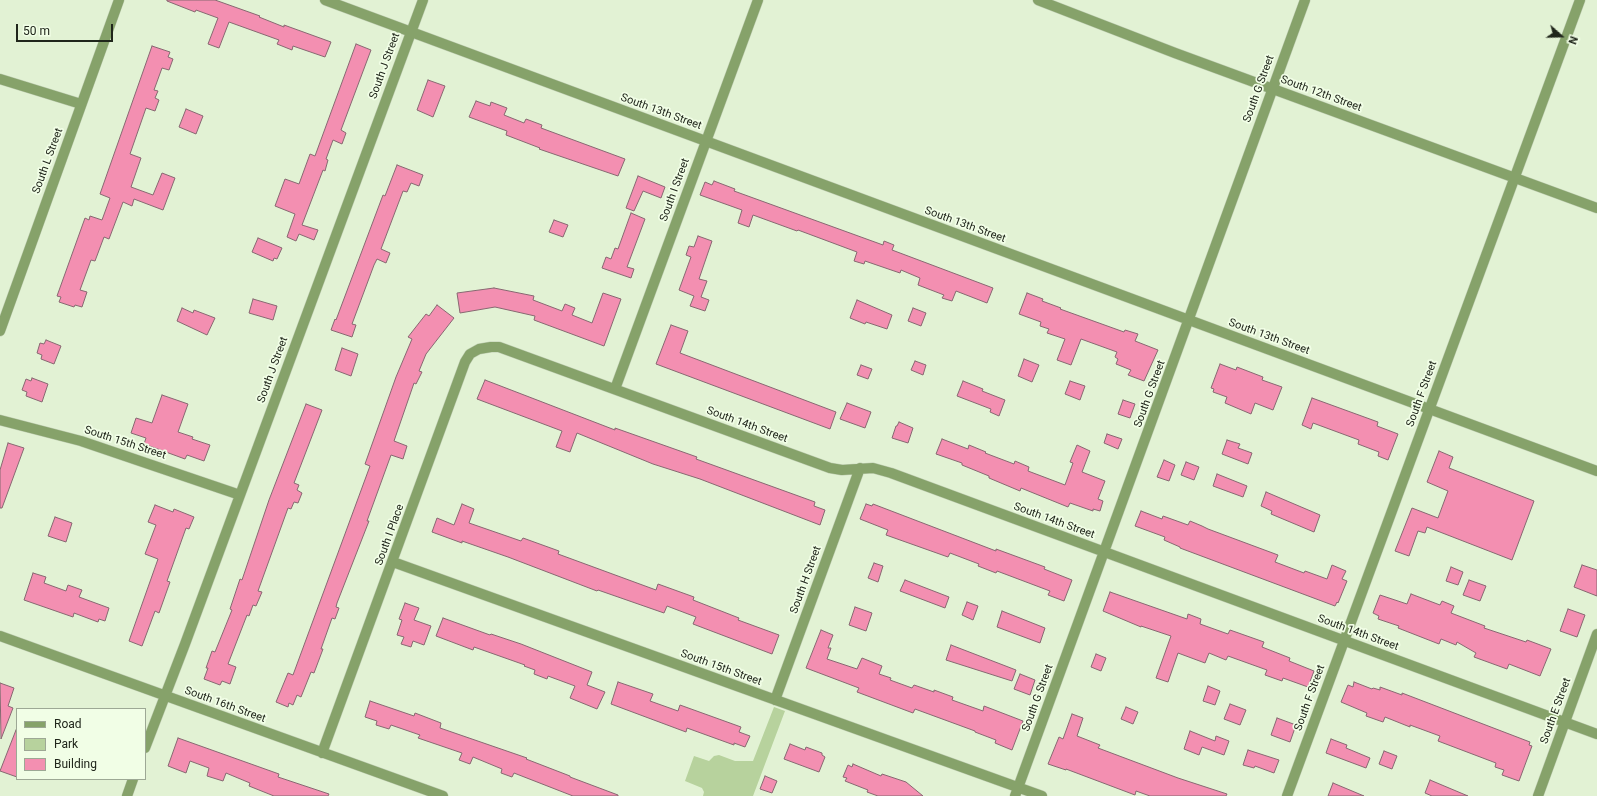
<!DOCTYPE html>
<style>
body{margin:0}
#map{position:relative;width:1597px;height:796px;overflow:hidden;background:#e2f2d4;font-family:Roboto,sans-serif}
canvas{display:block}
.legend{position:absolute;left:16px;top:708px;width:130px;height:72px;box-sizing:border-box;background:#f1fee6;border:1px solid #9da895;margin:0;padding:5px 7px;list-style:none;font-size:12px;color:#20261b}
.legend li{display:flex;align-items:center;gap:8px;height:20px}
.legend b{width:20px;border:1px solid #9da895}
.north{position:absolute;left:1541px;top:16px;width:40px;height:40px;-webkit-text-stroke:3px #f1fee6;paint-order:stroke;rotate:110deg;font-size:11px;font-weight:700;line-height:16px;text-align:center;color:#20261b}
.north::after{content:'';display:block;margin:auto;width:14px;height:18px;background:#20261b;clip-path:polygon(50% 0,100% 100%,50% 72%,0 100%)}
.scale{position:absolute;left:16px;top:24px;width:97px;height:18px;box-sizing:border-box;border:2px solid #20261b;border-top:0;padding-left:5px;font-size:12px;line-height:14px;white-space:nowrap;color:#20261b;-webkit-text-stroke:3px #f1fee6;paint-order:stroke}
</style>
<div id="map">
<canvas width="1597" height="796"></canvas>
<ul class="legend">
<li><b style="height:5px;background:#86a26a"></b>Road</li>
<li><b style="height:11px;background:#b7d29d"></b>Park</li>
<li><b style="height:11px;background:#f38fb1"></b>Building</li>
</ul>
<div class="north">N</div>
<div class="scale">50 m</div>
</div>
<script>
const g = document.querySelector('canvas').getContext('2d');
g.lineJoin = 'round';
function paint(path, color) {
  g.fillStyle = color;
  g.fill(path, 'evenodd');
}
function shape(rows) {
  const path = new Path2D();
  for (const r of rows) {
    path.moveTo(r[0], r[1]);
    for (let i = 2; i < r.length; i += 2) path.lineTo(r[i], r[i + 1]);
  }
  return path;
}
function stroke(path, color, width, dash) {
  g.strokeStyle = color;
  g.lineWidth = width;
  g.lineCap = dash ? 'butt' : 'round';
  g.setLineDash(dash || []);
  g.stroke(path);
}
function write(font, color, halo, rows, align = 'center') {
  g.font = font + ' Roboto,sans-serif';
  g.lineWidth = 3.5;
  g.setLineDash([]);
  g.textBaseline = 'middle';
  g.strokeStyle = halo;
  g.fillStyle = color;
  for (const [text, x, y, turn = 0] of rows) {
    g.save();
    g.translate(x, y);
    g.rotate((+turn || 0) * Math.PI / 180);
    g.textAlign = isNaN(turn) ? turn : align;
    if (halo) g.strokeText(text, 0, 0);
    g.fillText(text, 0, 0);
    g.restore();
  }
}
paint(shape([
 [774,707,785,711,753,796,703,796,704,792,702,788,685,781,694,756,709,761,714,756,719,755,735,761,753,761]
]), '#b7d29d');
const building = shape([
 [167,0,215,0,260,16,259,17,284,27,284,25,331,42,325,57,293,46,292,50,277,44,279,40,229,22,219,48,208,44,218,18,196,10,195,12,167,1,167,0],
 [356,44,371,50,341,130,346,133,342,144,333,140,326,159,328,160,325,171,323,170,302,225,318,230,314,240,299,234,296,241,287,237,295,214,275,206,285,179,299,184,310,154,315,156,356,44],
 [152,46,170,52,168,57,173,59,169,70,162,68,154,90,158,91,155,98,159,100,155,111,146,108,130,154,141,158,131,187,153,195,162,173,175,178,163,210,134,199,132,206,123,202,109,239,104,237,95,261,91,260,80,290,87,292,82,307,75,305,74,307,59,302,61,297,57,296,85,218,89,220,90,216,102,220,110,198,100,194,152,46],
 [428,80,445,86,433,117,417,110,428,80],
 [476,101,490,106,491,102,507,108,504,115,524,123,526,119,542,125,541,128,625,159,618,176,539,149,540,148,506,135,507,131,469,117,476,101],
 [186,109,203,116,196,134,179,127,186,109],
 [397,165,423,175,419,186,411,183,407,192,403,191,381,249,390,253,386,263,377,259,374,265,352,324,356,325,352,337,331,330,335,319,336,320,383,195,385,196,397,165],
 [638,176,665,187,661,198,643,191,634,211,626,208,638,176],
 [714,181,735,189,734,191,883,245,884,241,894,245,892,250,993,288,987,303,956,291,952,301,942,298,944,295,918,285,920,278,901,270,900,273,865,261,864,264,854,261,857,252,798,230,797,231,753,215,749,227,738,223,742,210,700,195,705,182,712,185,714,181],
 [631,213,645,219,627,267,634,269,631,278,602,268,606,257,611,259,615,248,618,249,631,213],
 [554,220,568,225,563,237,549,232,554,220],
 [698,236,712,241,699,279,707,281,701,297,709,300,705,311,690,306,694,296,679,290,691,257,686,255,689,246,694,247,698,236],
 [258,238,282,248,277,259,274,258,273,261,252,252,258,238],
 [494,288,534,296,533,300,562,311,565,304,575,308,572,315,592,323,603,293,621,299,604,346,534,320,535,316,495,307,460,313,457,293,494,288],
 [1027,293,1043,299,1042,301,1061,308,1060,309,1124,332,1125,330,1138,334,1135,341,1158,350,1144,381,1128,375,1131,370,1116,364,1118,359,1115,357,1117,352,1081,339,1071,365,1057,360,1065,339,1047,333,1049,329,1040,326,1041,322,1019,314,1027,293],
 [253,299,277,306,273,320,249,313,253,299],
 [857,300,892,315,887,329,866,322,865,324,850,318,857,300],
 [437,305,454,318,426,354,419,371,422,372,416,384,414,383,394,441,407,446,403,459,391,455,367,521,369,521,337,603,336,607,339,608,335,619,332,618,321,649,323,649,314,673,311,672,301,697,297,695,293,705,289,703,288,707,276,702,288,673,293,675,370,466,365,464,396,377,412,339,408,337,426,314,429,316,437,305],
 [182,308,193,313,194,310,215,318,207,335,177,321,182,308],
 [913,308,926,313,921,326,908,321,913,308],
 [671,325,688,331,680,353,836,412,830,429,656,364,671,325],
 [46,340,61,346,54,364,41,359,42,355,37,353,40,343,44,344,46,340],
 [342,348,358,354,351,376,335,370,342,348],
 [1024,359,1039,365,1032,382,1018,376,1024,359],
 [915,361,926,365,923,375,911,370,915,361],
 [1220,364,1236,370,1237,367,1263,377,1262,380,1282,387,1273,410,1255,403,1251,414,1225,403,1227,397,1213,392,1214,389,1211,388,1220,364],
 [861,365,872,369,868,379,857,375,861,365],
 [32,378,48,384,42,402,26,396,27,392,22,390,26,379,31,381,32,378],
 [485,380,615,430,615,428,697,457,696,459,815,502,814,506,825,510,820,525,700,479,653,464,577,433,570,452,556,447,562,431,477,399,485,380],
 [963,381,983,389,982,391,1005,400,999,416,990,412,991,409,957,396,963,381],
 [1070,381,1085,386,1080,400,1065,394,1070,381],
 [162,395,188,404,178,432,193,437,192,439,210,445,204,461,187,455,185,459,144,444,146,438,131,433,136,418,152,423,162,395],
 [1312,398,1378,422,1377,426,1398,434,1388,460,1378,456,1379,452,1358,444,1359,440,1313,423,1311,429,1302,425,1312,398],
 [1123,400,1135,404,1130,418,1118,414,1123,400],
 [847,403,871,412,865,428,840,419,847,403],
 [306,404,322,410,294,483,299,485,297,490,302,493,298,503,294,502,291,509,288,508,258,591,262,592,256,606,253,605,249,616,247,615,228,664,236,667,230,684,222,681,220,685,204,679,208,668,206,668,212,651,215,652,232,610,230,609,240,579,242,580,269,500,306,404],
 [899,422,913,428,908,443,892,438,896,426,897,426,899,422],
 [1107,434,1122,439,1118,449,1104,443,1107,434],
 [942,439,968,449,969,445,986,452,985,453,1014,464,1015,461,1029,467,1028,471,1065,485,1073,463,1070,462,1077,445,1090,451,1082,472,1105,481,1098,499,1103,501,1100,511,1093,509,1093,511,1070,503,1068,507,1021,488,1020,491,989,478,989,476,962,465,962,463,936,454,942,439],
 [1227,440,1240,444,1238,448,1252,453,1248,464,1222,454,1227,440],
 [8,443,24,448,2,508,0,508,0,470,8,443],
 [1439,451,1453,457,1449,468,1534,501,1512,560,1427,527,1425,533,1418,531,1409,556,1395,551,1412,508,1438,518,1448,491,1427,482,1439,451],
 [1164,460,1175,465,1169,481,1157,477,1164,460],
 [1186,462,1199,467,1194,480,1181,475,1186,462],
 [1217,474,1247,486,1243,497,1213,486,1217,474],
 [1266,492,1320,515,1314,532,1271,514,1272,511,1261,506,1266,492],
 [462,504,474,509,469,523,521,541,523,538,559,551,558,554,656,590,658,584,694,597,693,600,739,618,738,620,779,635,772,654,693,624,696,617,667,606,664,613,598,590,597,591,508,557,462,541,462,543,432,532,437,518,454,525,462,504],
 [866,504,872,506,873,504,996,551,996,549,1045,567,1044,569,1072,580,1064,601,1048,595,1050,591,997,571,996,573,978,566,979,564,950,553,948,557,886,535,888,530,860,519,866,504],
 [155,505,173,512,174,509,194,517,189,529,186,528,167,581,170,582,159,613,155,611,142,646,129,641,158,559,145,554,156,525,148,522,155,505],
 [1141,511,1162,519,1163,516,1188,525,1190,521,1202,526,1208,529,1278,555,1275,562,1304,573,1305,571,1327,579,1332,565,1346,571,1342,579,1347,581,1338,603,1337,602,1335,606,1180,548,1180,547,1164,540,1165,537,1135,526,1141,511],
 [55,517,72,523,66,542,48,536,55,517],
 [874,563,883,566,878,582,868,578,874,563],
 [1582,565,1597,570,1597,596,1574,587,1582,565],
 [1451,567,1463,572,1458,585,1446,581,1451,567],
 [33,573,46,577,44,583,66,591,68,585,82,590,79,597,109,608,105,621,99,619,98,622,74,613,73,617,24,600,33,573],
 [905,580,949,597,945,608,900,591,905,580],
 [1469,580,1486,586,1480,601,1463,595,1469,580],
 [1110,592,1187,619,1188,614,1201,619,1200,624,1228,634,1230,630,1264,642,1262,647,1290,658,1289,661,1314,671,1308,687,1283,678,1282,681,1265,675,1267,670,1228,656,1226,660,1209,653,1205,663,1178,653,1168,682,1156,678,1171,636,1141,626,1141,627,1103,611,1110,592],
 [1411,594,1440,605,1442,601,1454,606,1451,613,1485,626,1484,628,1526,642,1527,640,1551,649,1540,676,1509,664,1507,669,1474,657,1476,653,1457,642,1456,645,1441,639,1439,644,1398,628,1399,626,1378,619,1379,616,1373,613,1380,595,1407,604,1411,594],
 [967,602,978,606,973,620,962,615,967,602],
 [405,603,419,608,414,620,431,626,424,645,413,641,411,647,401,644,404,637,397,635,402,620,399,619,405,603],
 [855,607,872,613,866,631,849,625,855,607],
 [1568,609,1585,615,1577,637,1560,631,1568,609],
 [1002,611,1045,628,1040,643,997,627,1002,611],
 [443,618,490,635,491,634,521,644,592,672,587,685,605,692,597,709,570,698,575,686,548,676,547,679,534,674,535,670,524,666,525,665,474,647,473,650,436,636,443,618],
 [821,630,833,635,828,648,831,648,827,659,857,669,862,658,882,666,879,674,891,678,890,680,912,688,914,685,934,692,934,690,953,697,952,700,983,711,984,706,1023,721,1012,750,995,743,996,740,975,732,975,731,915,709,913,713,857,692,859,688,806,668,821,630],
 [951,645,1016,670,1012,681,946,660,951,645],
 [1096,654,1106,658,1101,671,1091,667,1096,654],
 [1020,674,1035,680,1030,695,1014,689,1020,674],
 [618,682,653,694,650,701,678,711,680,705,741,727,739,732,750,736,745,747,734,743,734,745,687,728,686,732,611,704,618,682],
 [1354,682,1372,689,1373,688,1380,690,1380,687,1402,695,1402,693,1530,742,1529,745,1532,746,1519,781,1502,775,1504,770,1495,767,1496,763,1438,741,1440,736,1410,725,1410,727,1385,717,1383,722,1366,716,1367,713,1341,702,1348,685,1353,687,1354,682],
 [0,683,14,688,8,706,13,708,1,739,0,683],
 [1208,686,1220,691,1215,705,1203,701,1208,686],
 [370,701,414,716,415,713,441,723,440,728,527,758,526,759,570,776,570,777,618,795,618,796,573,796,514,773,512,777,501,773,502,769,473,757,470,764,459,760,462,753,418,738,420,735,391,725,389,729,376,725,377,721,365,717,370,701],
 [1230,704,1246,710,1240,725,1224,719,1230,704],
 [1126,707,1138,712,1133,724,1121,719,1126,707],
 [1072,714,1083,718,1077,736,1100,745,1098,748,1178,778,1227,794,1226,796,1150,796,1136,791,1135,795,1066,769,1066,770,1048,764,1059,737,1063,739,1072,714],
 [1277,718,1296,725,1290,742,1271,735,1277,718],
 [16,730,17,730,17,777,0,771,16,730],
 [1190,731,1215,741,1216,736,1229,741,1224,755,1202,747,1199,755,1184,749,1190,731],
 [178,738,279,774,278,777,329,794,328,796,274,796,249,786,250,783,226,773,223,781,207,776,209,768,190,761,186,773,168,766,178,738],
 [1331,739,1347,745,1346,748,1370,758,1366,768,1326,753,1331,739],
 [790,744,805,750,806,747,822,753,822,755,825,757,819,772,784,759,790,744],
 [1248,750,1279,760,1274,773,1255,766,1254,768,1243,765,1248,750],
 [1384,751,1397,756,1392,769,1379,764,1384,751],
 [853,764,881,776,882,774,906,782,923,796,878,796,867,792,868,790,845,781,847,778,843,777,848,765,852,767,853,764],
 [765,776,777,781,772,793,760,789,765,776],
 [1430,780,1468,796,1432,796,1425,793,1430,780],
 [1333,783,1364,796,1328,796,1333,783]
]);
paint(building, '#f38fb1');
stroke(building, '#876871', 1);
const minor = shape([
 [325,0,1597,471],
 [1038,0,1175,53,1597,208],
 [0,79,81,104],
 [0,331,119,0],
 [615,389,758,0],
 [0,420,81,441,240,495],
 [393,562,1042,796],
 [0,636,443,796],
 [775,700,860,468],
 [145,748,185,644,423,0],
 [322,753,465,362,470,354,479,349,491,347,499,347,830,468,842,470,873,468,891,473,1597,734],
 [127,796,133,779],
 [1015,796,1305,0],
 [1287,796,1580,0],
 [1538,796,1597,634]
]);
stroke(minor, '#bfcdb3', 11);
stroke(minor, '#86a26a', 10);
write('11px', '#20261b', '#f1fee6', [
 ["South J Street",385,66,-70],
 ["South G Street",1259,89,-70],
 ["South 12th Street",1321,94,20],
 ["South 13th Street",661,112,20],
 ["South L Street",48,161,-70],
 ["South I Street",675,190,-70],
 ["South 13th Street",965,225,20],
 ["South 13th Street",1269,337,20],
 ["South J Street",273,370,-70],
 ["South G Street",1150,394,-70],
 ["South F Street",1422,394,-70],
 ["South 14th Street",747,425,20],
 ["South 15th Street",125,443,18],
 ["South 14th Street",1054,521,20],
 ["South I Place",390,535,-70],
 ["South H Street",806,580,-70],
 ["South 14th Street",1358,633,20],
 ["South 15th Street",721,668,20],
 ["South G Street",1038,698,-70],
 ["South F Street",1310,698,-70],
 ["South 16th Street",225,705,20],
 ["South E Street",1556,711,-70]
]);
</script>
